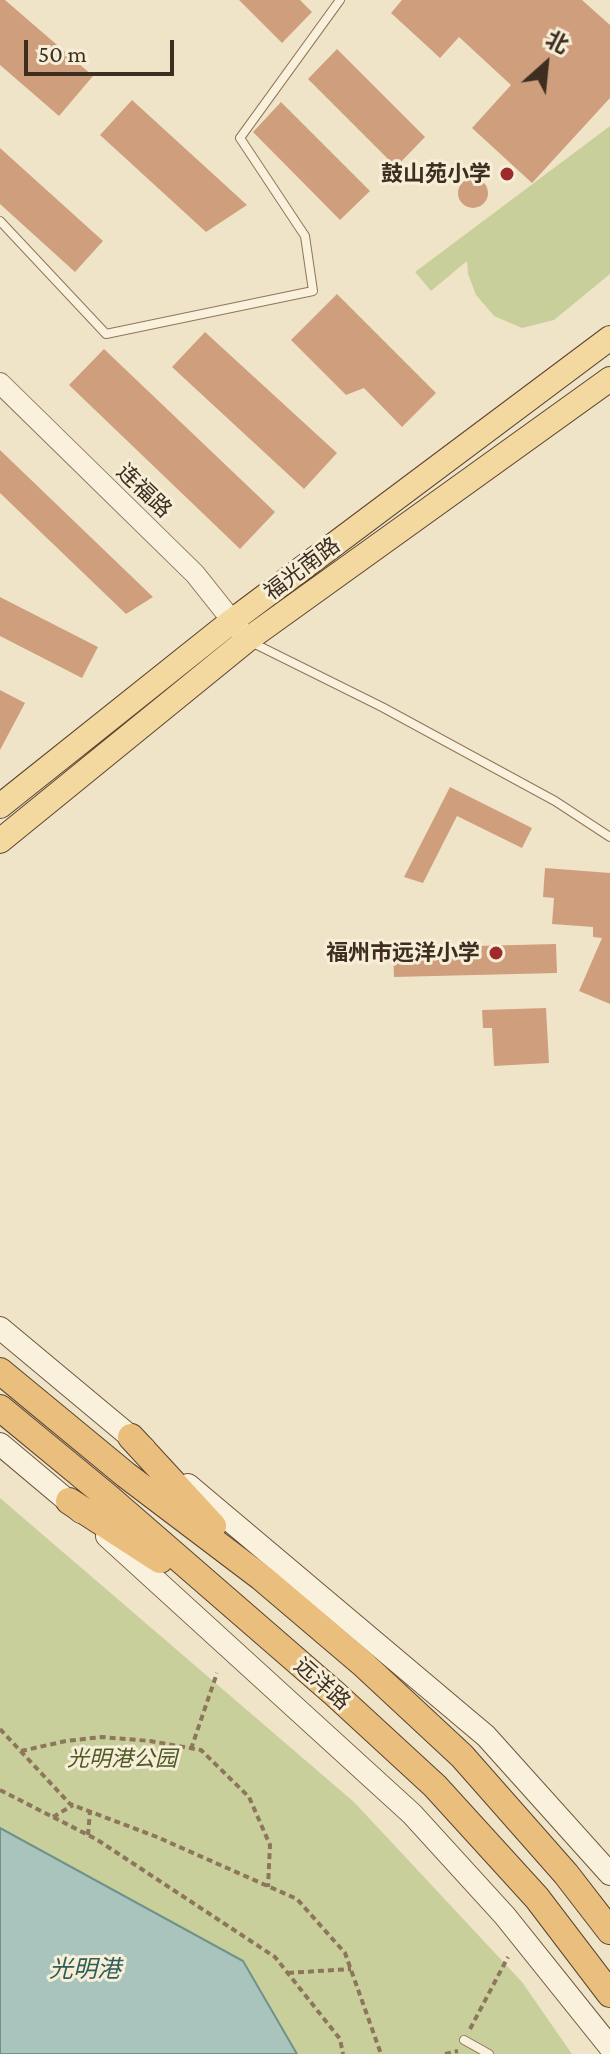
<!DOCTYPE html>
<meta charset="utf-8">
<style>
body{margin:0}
#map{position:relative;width:610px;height:2054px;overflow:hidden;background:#f0e4c8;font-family:"Crimson Pro","Noto Sans SC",serif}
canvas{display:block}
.north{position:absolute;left:506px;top:24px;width:80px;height:80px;-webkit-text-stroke:6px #f7eed8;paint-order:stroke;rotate:27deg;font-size:22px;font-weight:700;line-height:32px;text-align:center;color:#3d2e20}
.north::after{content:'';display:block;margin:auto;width:28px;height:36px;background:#3d2e20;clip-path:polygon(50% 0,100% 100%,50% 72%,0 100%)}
.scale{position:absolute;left:24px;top:40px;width:150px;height:36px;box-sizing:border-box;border:4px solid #3d2e20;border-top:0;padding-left:10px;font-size:24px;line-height:28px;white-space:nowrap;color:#3d2e20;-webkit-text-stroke:6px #f7eed8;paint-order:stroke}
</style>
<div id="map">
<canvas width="610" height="2054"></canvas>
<div class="north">北</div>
<div class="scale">50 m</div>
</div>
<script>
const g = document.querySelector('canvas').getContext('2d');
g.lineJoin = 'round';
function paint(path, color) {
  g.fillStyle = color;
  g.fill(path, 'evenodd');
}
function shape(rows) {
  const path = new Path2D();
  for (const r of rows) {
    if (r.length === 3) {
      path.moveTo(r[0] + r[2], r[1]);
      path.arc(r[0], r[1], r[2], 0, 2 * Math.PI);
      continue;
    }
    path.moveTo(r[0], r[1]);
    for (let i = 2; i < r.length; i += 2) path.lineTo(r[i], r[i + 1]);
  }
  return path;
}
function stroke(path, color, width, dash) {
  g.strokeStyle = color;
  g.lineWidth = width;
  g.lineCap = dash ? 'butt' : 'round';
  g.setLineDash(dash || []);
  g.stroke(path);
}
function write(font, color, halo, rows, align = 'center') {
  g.font = font + ' "Crimson Pro","Noto Sans SC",serif';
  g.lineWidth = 6;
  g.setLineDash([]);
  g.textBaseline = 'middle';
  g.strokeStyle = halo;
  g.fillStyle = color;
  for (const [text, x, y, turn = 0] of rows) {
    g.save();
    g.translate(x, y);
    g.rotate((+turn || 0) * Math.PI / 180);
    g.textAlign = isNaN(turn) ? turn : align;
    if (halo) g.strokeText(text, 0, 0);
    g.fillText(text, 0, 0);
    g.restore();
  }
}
paint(shape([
 [610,126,610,274,554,320,522,328,494,316,476,295,468,274,467,261,431,291,415,272],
 [0,1498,354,1802,522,1982,572,2054,298,2054,243,1961,0,1828]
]), '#c9cf9b');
const water = shape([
 [0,1828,243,1961,297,2054,0,2054,0,1828]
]);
paint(water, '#a9c4bc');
stroke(water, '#6f938a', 2);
paint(shape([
 [0,0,5,0,93,76,59,116,0,65],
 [239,0,300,0,312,12,282,43],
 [402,0,582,0,610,25,610,98,532,183,472,128,511,85,459,37,440,58,391,13],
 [337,49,425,137,396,167,308,79],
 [132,100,247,205,206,232,100,135],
 [281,102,370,191,340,220,253,132],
 [0,148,103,241,75,272,0,204],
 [473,193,15],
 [337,294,436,393,402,427,364,388,346,395,291,340],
 [205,332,337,453,304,489,172,367],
 [104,349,275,512,240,549,69,385],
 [0,450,153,597,126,614,0,493],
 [0,597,98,647,82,678,0,636],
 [0,690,25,703,0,750],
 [450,787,532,828,522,848,457,816,423,883,404,877],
 [545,868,610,873,610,1004,579,991,602,938,593,937,593,927,552,924,554,898,543,897],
 [556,944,557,973,394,977,393,948],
 [546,1008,549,1063,494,1066,492,1028,483,1028,482,1010]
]), '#cf9f7d');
const service = shape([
 [0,221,106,334,313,291,305,236,240,138,340,0],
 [251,642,382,707,555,801,610,837],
 [464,2040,489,2054]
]);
const tertiary = shape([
 [0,383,195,574,242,633]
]);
const secondary = shape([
 [0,1328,144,1448],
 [0,1444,81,1512],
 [188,1485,486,1736,610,1874],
 [107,1536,412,1814,505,1916,610,2047]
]);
const primary = shape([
 [0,806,232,621,610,338],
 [0,841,247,640,610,379]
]);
const trunk = shape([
 [0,1371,126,1475,262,1578,362,1663,462,1756,566,1874,610,1931],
 [0,1408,108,1497,335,1694,435,1786,537,1898,610,1994],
 [131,1437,213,1526],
 [69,1501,160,1560]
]);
stroke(service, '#8d765c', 10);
stroke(tertiary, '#8d765c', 22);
stroke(secondary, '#6f573f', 24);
stroke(primary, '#5b4430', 26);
stroke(trunk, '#5b4430', 28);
stroke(shape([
 [0,1729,70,1804,157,1837,297,1899,345,1953,381,2054],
 [191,1749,217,1673],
 [21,1751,66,1741,102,1737,150,1741,201,1750,249,1797,270,1845,268,1887],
 [0,1790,96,1839,275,1957,340,2039,343,2054],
 [53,1817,73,1805],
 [88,1835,90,1811],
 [288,1973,351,1969],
 [470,2029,508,1957],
 [445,2054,458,2051]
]), '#8d765c', 4, [6, 4]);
stroke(service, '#faf1dc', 8);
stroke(tertiary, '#faf1dc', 20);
stroke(secondary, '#faf1dc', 22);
stroke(primary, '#f3d9a0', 24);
stroke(trunk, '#eabe7c', 26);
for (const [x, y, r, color] of [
 [507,174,8,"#9e2a2b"],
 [496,953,8,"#9e2a2b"]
]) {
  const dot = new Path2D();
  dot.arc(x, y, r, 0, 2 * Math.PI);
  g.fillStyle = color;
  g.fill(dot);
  stroke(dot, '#f7eed8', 3);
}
write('bold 22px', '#3d2e20', '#f7eed8', [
 ["鼓山苑小学",491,174],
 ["福州市远洋小学",480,953]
], 'right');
write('22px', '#3d2e20', '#f7eed8', [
 ["连福路",144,491,44],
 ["福光南路",302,569,-37],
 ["远洋路",322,1684,41]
]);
write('italic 22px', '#4d5a26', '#f7eed8', [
 ["光明港公园",122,1759]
]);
write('italic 24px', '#2f5d5a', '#f7eed8', [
 ["光明港",85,1970]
]);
</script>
